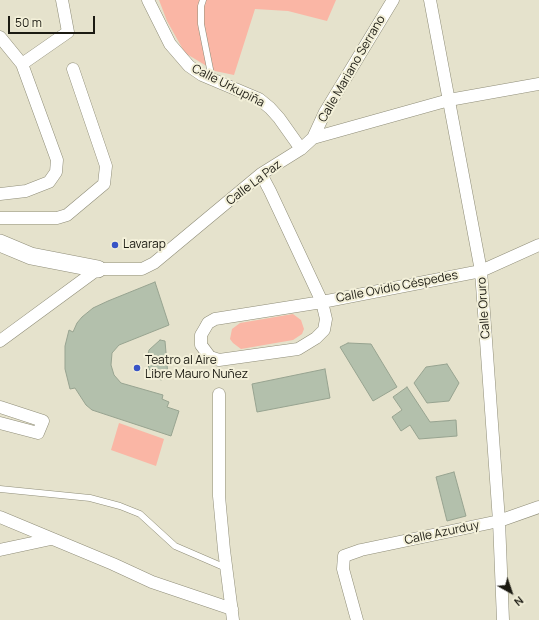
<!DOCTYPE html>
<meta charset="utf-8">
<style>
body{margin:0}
#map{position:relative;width:539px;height:620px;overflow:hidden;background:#e5e2cc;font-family:Manrope,sans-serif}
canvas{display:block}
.north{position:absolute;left:491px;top:572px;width:40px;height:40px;-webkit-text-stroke:3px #f3f0d9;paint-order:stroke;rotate:140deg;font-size:11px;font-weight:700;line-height:16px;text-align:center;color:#1b1a12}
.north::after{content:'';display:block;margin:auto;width:14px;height:18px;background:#1b1a12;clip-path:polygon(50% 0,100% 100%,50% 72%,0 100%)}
.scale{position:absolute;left:8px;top:16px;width:87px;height:18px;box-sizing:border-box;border:2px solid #1b1a12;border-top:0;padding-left:5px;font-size:12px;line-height:14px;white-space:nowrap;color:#1b1a12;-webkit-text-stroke:3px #f3f0d9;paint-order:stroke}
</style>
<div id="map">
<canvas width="539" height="620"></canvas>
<div class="north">N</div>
<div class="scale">50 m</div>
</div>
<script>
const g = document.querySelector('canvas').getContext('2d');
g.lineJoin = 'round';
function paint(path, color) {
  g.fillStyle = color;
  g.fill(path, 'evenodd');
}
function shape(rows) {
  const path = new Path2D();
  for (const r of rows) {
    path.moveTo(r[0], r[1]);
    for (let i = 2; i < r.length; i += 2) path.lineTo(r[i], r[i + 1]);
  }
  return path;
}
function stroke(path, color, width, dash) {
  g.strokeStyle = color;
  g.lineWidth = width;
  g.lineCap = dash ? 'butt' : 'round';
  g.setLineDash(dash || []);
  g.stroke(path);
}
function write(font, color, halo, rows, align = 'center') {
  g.font = font + ' Manrope,sans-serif';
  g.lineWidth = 4;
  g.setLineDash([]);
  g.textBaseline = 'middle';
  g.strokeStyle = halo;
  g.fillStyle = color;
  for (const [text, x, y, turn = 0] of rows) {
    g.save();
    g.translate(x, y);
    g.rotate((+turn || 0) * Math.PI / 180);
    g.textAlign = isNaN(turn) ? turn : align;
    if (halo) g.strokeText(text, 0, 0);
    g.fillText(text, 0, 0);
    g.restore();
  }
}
paint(shape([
 [159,0,336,0,327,21,288,11,255,9,234,75,215,71,185,53,167,21],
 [293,314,301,320,304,329,302,334,293,340,241,349,233,343,230,339,232,329,240,323],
 [119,423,164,439,156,466,111,450]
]), '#fab6a5');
const building = shape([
 [155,282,169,325,119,345,112,353,111,365,114,375,121,383,163,395,162,399,169,402,167,407,179,411,171,436,92,410,86,405,75,388,70,389,65,369,65,346,69,330,73,332,77,323,82,317,93,308,108,301,155,282],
 [160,340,165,341,168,376,161,380,156,377,149,369,147,359,149,350,160,340],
 [348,343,371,344,397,387,373,401,340,347,348,343],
 [447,364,459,383,449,401,427,403,414,383,426,367,447,364],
 [325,369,330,398,257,412,252,384,325,369],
 [407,387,430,422,456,420,457,436,419,439,410,425,401,431,392,417,402,410,393,397,407,387],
 [454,472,466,516,447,521,436,477,454,472]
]);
paint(building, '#b3c0ac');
stroke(building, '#97a390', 1);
const lane = shape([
 [203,0,201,6,201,24,212,79],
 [0,489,90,498,120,506,140,514,175,546,226,568]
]);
const street = shape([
 [148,0,170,44,189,66,202,75,259,99,270,108,279,118,301,149],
 [430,0,481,271,499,521,503,620],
 [0,37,22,64,57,160,56,172,49,182,26,191,0,194],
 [22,64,68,32,62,0],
 [313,138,325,112,393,0],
 [261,174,270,191,322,302,326,319,324,330,316,338,298,349,219,360,210,357,201,345,201,335,204,330,208,323,215,319,322,302,481,271,539,245],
 [0,218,57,218,67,215,104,184,106,166,73,69],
 [0,341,98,269,142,269,154,263,261,174,301,149,313,138,449,100,539,84],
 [219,394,219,496,224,550,233,620],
 [0,407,43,421,38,433,0,423],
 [0,517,113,564,152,582,232,609],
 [0,550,51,539],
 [357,620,343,569,344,556,361,550,499,521,539,507]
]);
const secondary = shape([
 [0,243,31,256,98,269]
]);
stroke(lane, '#8f8d78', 7);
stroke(street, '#8f8d78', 13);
stroke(secondary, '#8f8d78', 18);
stroke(lane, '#fff', 6);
stroke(street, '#fff', 12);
stroke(secondary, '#fff', 17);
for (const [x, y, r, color] of [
 [115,245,4,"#3854c6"],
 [137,368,4,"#3854c6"]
]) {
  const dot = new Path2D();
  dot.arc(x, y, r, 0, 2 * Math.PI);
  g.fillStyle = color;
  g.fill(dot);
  stroke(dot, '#f3f0d9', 1.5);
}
write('12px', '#1b1a12', '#f3f0d9', [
 ["Calle Mariano Serrano",352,69,-60],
 ["Calle Urkupiña",228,86,27],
 ["Calle La Paz",254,183,-37],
 ["Calle Ovidio Céspedes",397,287,-11],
 ["Calle Oruro",484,308,-94],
 ["Calle Azurduy",442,533,-12]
]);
write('12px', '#1b1a12', '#f3f0d9', [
 ["Lavarap",123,245],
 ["Teatro al Aire",145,361],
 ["Libre Mauro Nuñez",145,375]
], 'left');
</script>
